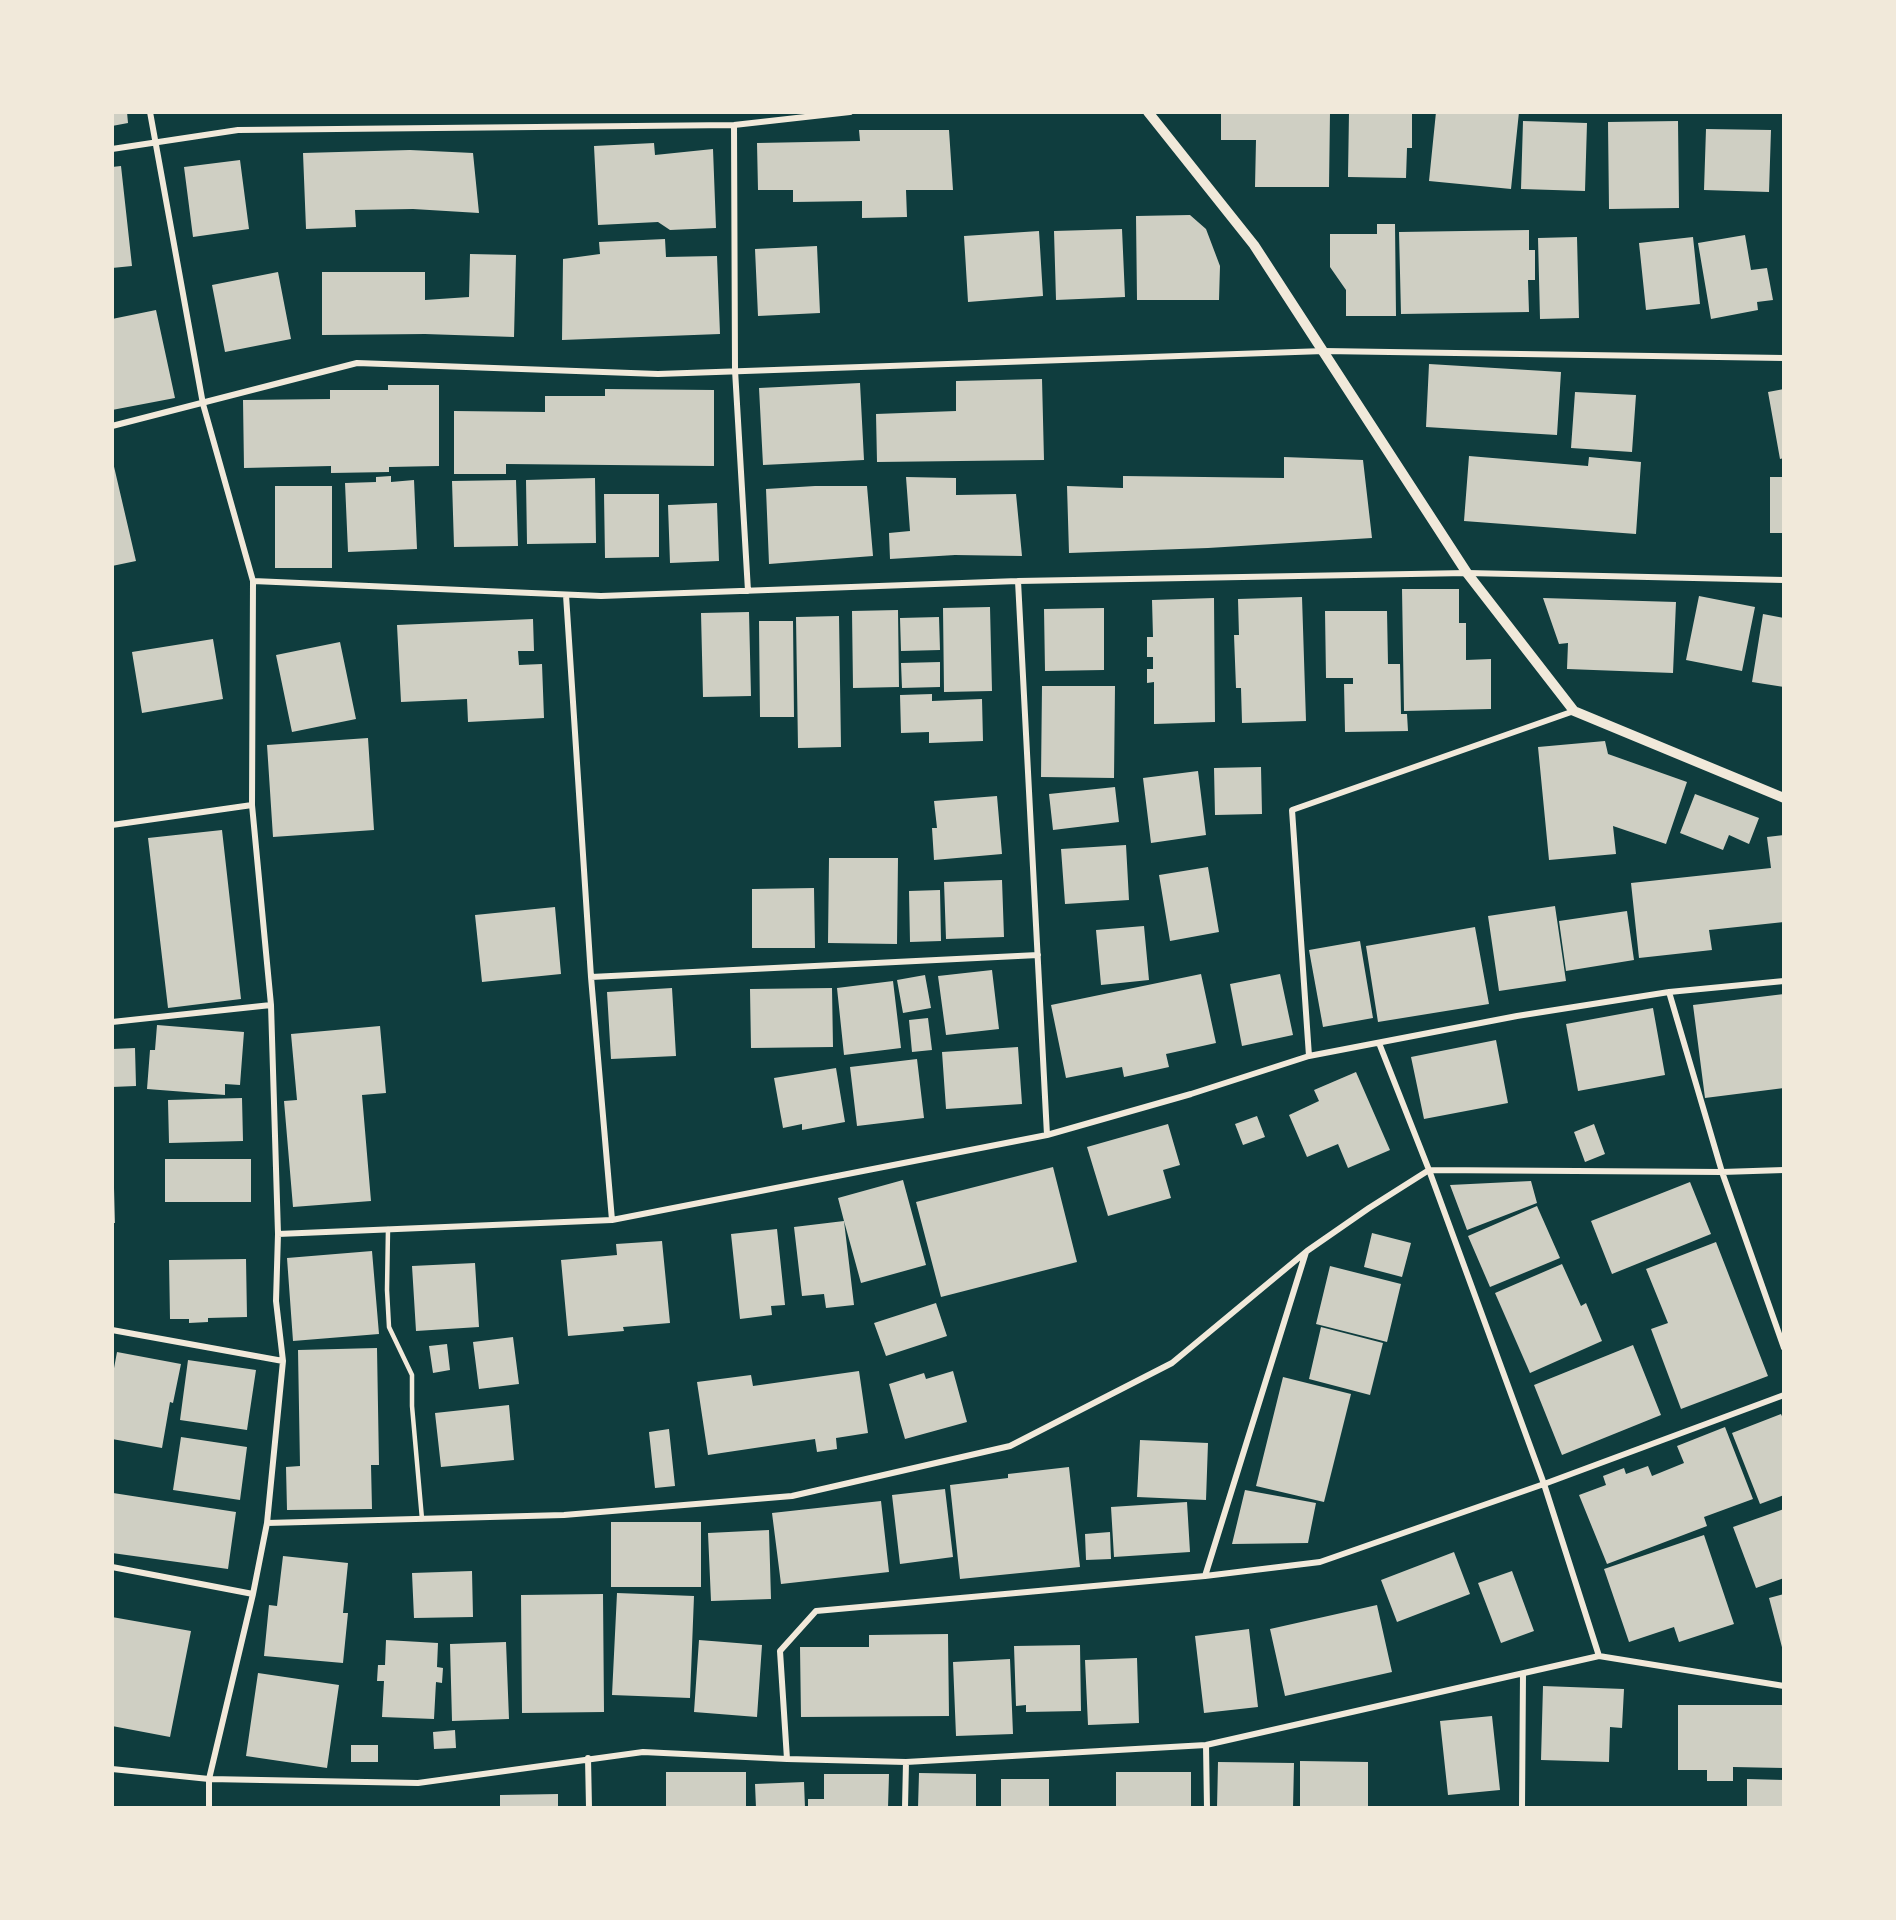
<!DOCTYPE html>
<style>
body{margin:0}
#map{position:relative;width:1896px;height:1920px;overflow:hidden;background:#0f3d3e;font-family:"Noto Sans",sans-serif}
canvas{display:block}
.frame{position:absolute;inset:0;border:114px solid #f1e9da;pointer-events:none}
</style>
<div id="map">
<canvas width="1896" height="1920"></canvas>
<div class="frame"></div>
</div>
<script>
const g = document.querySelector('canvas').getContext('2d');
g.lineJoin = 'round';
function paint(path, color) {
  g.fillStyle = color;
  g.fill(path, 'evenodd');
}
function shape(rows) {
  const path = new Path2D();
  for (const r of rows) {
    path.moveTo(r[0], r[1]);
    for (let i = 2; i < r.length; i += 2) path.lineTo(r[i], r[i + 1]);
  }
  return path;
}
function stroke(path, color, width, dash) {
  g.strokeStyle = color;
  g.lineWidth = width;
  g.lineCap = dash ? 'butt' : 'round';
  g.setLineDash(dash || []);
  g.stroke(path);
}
paint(shape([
 [112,112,127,112,128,123,112,126],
 [1221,112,1330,112,1329,187,1255,187,1256,140,1221,140],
 [1349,112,1412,112,1412,148,1407,148,1406,178,1348,177],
 [1436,112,1519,112,1511,189,1429,181],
 [1523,121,1587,123,1585,191,1521,189],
 [1678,121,1679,208,1609,209,1608,122],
 [1706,129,1771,130,1769,192,1704,190],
 [859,130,949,130,953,190,906,190,907,217,862,218,862,201,793,202,793,190,758,190,757,143,860,141],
 [654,143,655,155,713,149,716,228,670,230,658,222,598,225,594,146],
 [410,150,473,153,479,213,413,209,355,210,356,227,306,229,303,153],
 [240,160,249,229,193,237,184,167],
 [121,166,132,266,112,268,112,167],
 [1190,215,1206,229,1220,266,1219,300,1137,300,1136,216],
 [1377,224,1395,224,1396,316,1346,316,1346,290,1330,267,1330,234,1377,234],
 [1122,229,1125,297,1056,300,1054,231],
 [1529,230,1529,250,1535,250,1535,280,1528,280,1529,312,1401,314,1399,232],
 [1039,231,1043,296,968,302,964,236],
 [1745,235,1751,270,1767,268,1773,300,1757,302,1758,310,1711,319,1698,243],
 [1577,237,1579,318,1540,319,1538,238],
 [1693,237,1700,304,1646,310,1639,243],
 [665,239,666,257,717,256,720,334,562,340,563,259,600,254,599,242],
 [817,246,820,313,758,316,755,249],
 [470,254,516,255,514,337,425,334,322,335,322,272,425,272,425,300,469,297],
 [278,272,291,339,225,352,212,285],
 [156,310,175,398,112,410,112,319],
 [1429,364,1561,372,1557,435,1426,427],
 [1042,379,1044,460,877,462,876,414,956,411,956,381],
 [860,383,864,460,763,465,759,388],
 [388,385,439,385,439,466,389,467,389,472,331,473,331,466,244,468,243,400,330,399,330,390,388,390],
 [605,389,714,390,714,466,506,464,506,474,454,474,454,411,545,412,545,396,605,396],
 [1784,389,1784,458,1780,459,1768,392],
 [1575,392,1636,395,1632,452,1571,448],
 [1469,456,1588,466,1589,457,1641,462,1636,534,1464,521],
 [1284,457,1363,460,1372,538,1208,548,1069,553,1067,486,1123,488,1123,476,1284,478],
 [112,458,136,561,112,566],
 [391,476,391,482,414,480,417,549,348,552,345,483,376,482,376,477],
 [906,477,956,478,956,495,1016,494,1022,556,955,555,890,559,889,533,910,531],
 [1770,477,1784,477,1784,533,1770,533],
 [595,478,596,543,527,544,526,480],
 [516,480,518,546,454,547,452,481],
 [275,486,332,486,332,568,275,568],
 [815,486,867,486,873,556,769,564,766,489],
 [604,494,659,494,659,557,605,558],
 [717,503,719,561,670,563,668,505],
 [1402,589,1459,589,1459,623,1466,623,1466,660,1491,659,1491,709,1404,711],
 [1699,596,1755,607,1742,671,1686,660],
 [1302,597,1306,721,1242,723,1241,688,1236,688,1234,635,1239,635,1238,599],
 [1214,598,1215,722,1154,724,1154,682,1147,683,1147,669,1153,669,1153,657,1147,657,1147,637,1153,637,1152,600],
 [1543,598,1676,602,1673,673,1567,669,1568,643,1559,644],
 [990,607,992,691,944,692,943,608],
 [1104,608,1104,670,1045,671,1044,609],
 [898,610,899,687,853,688,852,611],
 [1325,611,1387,611,1388,664,1400,664,1401,714,1407,714,1408,731,1345,732,1344,684,1353,684,1353,678,1326,678],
 [749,612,751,696,703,697,701,613],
 [1763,614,1784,618,1784,687,1752,682],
 [839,616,841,747,798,748,796,617],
 [939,617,940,650,901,651,900,618],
 [533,619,534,651,518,651,519,665,542,664,544,718,468,722,467,699,401,702,397,625],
 [759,621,793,621,794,717,760,717],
 [213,639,223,699,142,713,132,652],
 [340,642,356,719,292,732,276,655],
 [940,662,940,687,902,688,901,663],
 [1042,686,1115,686,1114,778,1041,777],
 [932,694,932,701,982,699,983,741,929,743,929,732,901,733,900,695],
 [368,738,374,830,273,837,267,745],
 [1605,741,1608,754,1687,782,1666,844,1613,826,1616,854,1549,860,1538,747],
 [1261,767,1262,814,1215,815,1214,768],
 [1198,771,1206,835,1151,843,1143,778],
 [1115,787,1119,822,1053,830,1049,794],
 [1695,794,1759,818,1749,844,1729,835,1723,850,1680,833],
 [997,796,1002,854,934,860,932,828,937,828,934,801],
 [222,830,241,999,168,1008,148,838],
 [1784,835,1784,922,1709,930,1712,950,1639,958,1631,883,1771,868,1767,837],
 [1126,845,1129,900,1065,904,1061,849],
 [829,858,898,858,897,944,828,943],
 [1208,867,1219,932,1170,941,1159,875],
 [1002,880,1004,937,946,939,944,882],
 [814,888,815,948,752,948,752,889],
 [940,890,941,941,910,942,909,891],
 [1555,906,1566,981,1499,991,1488,916],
 [555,907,561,974,482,982,475,915],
 [1627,911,1634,960,1566,971,1559,921],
 [1144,926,1149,980,1101,985,1096,930],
 [1475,927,1489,1004,1378,1022,1366,946],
 [1360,941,1373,1018,1323,1027,1309,950],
 [992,970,999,1029,946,1035,938,976],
 [1201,974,1216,1043,1166,1054,1169,1067,1124,1077,1122,1067,1066,1078,1051,1005],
 [1280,974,1293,1035,1242,1046,1230,984],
 [925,975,931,1008,903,1013,897,980],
 [893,981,901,1048,844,1055,837,988],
 [672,988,676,1056,611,1059,607,992],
 [832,988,833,1047,751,1048,750,989],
 [1784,994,1784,1088,1705,1098,1693,1005],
 [1653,1008,1665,1075,1578,1091,1566,1024],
 [928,1018,932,1050,912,1052,909,1020],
 [157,1025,244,1032,240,1085,225,1084,225,1095,147,1089,150,1050,155,1050],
 [380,1026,386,1093,362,1095,371,1201,293,1207,284,1101,297,1100,291,1034],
 [1496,1040,1508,1103,1424,1119,1411,1057],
 [1018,1047,1022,1104,946,1109,942,1052],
 [135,1048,136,1086,112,1087,112,1049],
 [917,1059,924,1118,857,1126,850,1067],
 [836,1068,845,1122,802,1130,802,1124,783,1128,774,1078],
 [1356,1072,1390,1150,1348,1168,1338,1144,1307,1157,1289,1115,1319,1101,1314,1090],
 [242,1098,243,1141,169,1143,168,1100],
 [1257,1116,1265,1137,1243,1145,1235,1124],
 [1168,1124,1180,1165,1163,1170,1171,1198,1108,1216,1087,1147],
 [1594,1124,1605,1154,1585,1162,1574,1132],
 [165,1159,251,1159,251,1202,165,1202],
 [1053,1167,1077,1262,941,1297,916,1202],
 [903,1180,926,1265,861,1283,844,1221,854,1305,826,1308,824,1294,802,1296,794,1227,844,1221,838,1198],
 [1531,1181,1537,1203,1467,1230,1450,1185],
 [1690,1182,1711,1234,1612,1274,1591,1221],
 [112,1188,114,1188,115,1223,112,1223],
 [1537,1206,1560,1258,1490,1287,1468,1236],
 [777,1229,785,1305,771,1306,772,1315,740,1319,731,1234],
 [1372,1233,1411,1243,1402,1277,1364,1267],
 [662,1241,670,1323,623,1327,624,1331,568,1336,561,1260,617,1255,616,1244],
 [1716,1242,1768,1376,1681,1409,1651,1329,1668,1323,1646,1269],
 [372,1251,379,1334,293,1341,287,1258],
 [246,1259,247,1317,208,1318,208,1322,189,1323,189,1319,170,1319,169,1260],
 [475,1263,479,1327,416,1331,412,1266],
 [1562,1264,1581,1306,1586,1303,1602,1341,1530,1373,1495,1293],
 [1330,1266,1401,1284,1387,1342,1316,1324],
 [936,1303,947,1336,886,1356,874,1323],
 [1321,1327,1383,1343,1370,1395,1309,1379],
 [513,1337,519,1384,479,1389,473,1342],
 [447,1344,450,1370,433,1373,429,1346],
 [1633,1345,1661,1415,1562,1455,1534,1385],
 [377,1348,379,1465,371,1465,372,1509,287,1510,286,1467,300,1466,298,1350],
 [117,1352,181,1364,173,1403,170,1402,162,1448,112,1439,112,1379],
 [188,1360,256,1370,247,1430,180,1420],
 [859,1371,868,1433,836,1438,837,1449,817,1452,815,1439,708,1455,697,1382,751,1375,753,1386],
 [953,1371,967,1422,905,1439,889,1384,924,1373,926,1379],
 [1283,1377,1351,1394,1324,1502,1256,1486],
 [509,1405,514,1460,441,1467,435,1413],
 [1781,1414,1784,1421,1784,1495,1760,1504,1732,1433],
 [1725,1427,1753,1499,1704,1517,1707,1526,1607,1564,1579,1495,1606,1485,1603,1476,1624,1468,1626,1474,1648,1466,1652,1476,1684,1463,1677,1446],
 [669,1429,675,1486,655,1488,649,1432],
 [181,1437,247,1447,240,1500,173,1490],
 [1140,1440,1208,1443,1206,1500,1137,1497],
 [1069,1467,1080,1567,960,1579,950,1485,1008,1478,1008,1474],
 [945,1489,953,1557,900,1564,892,1495],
 [1245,1490,1316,1503,1308,1543,1232,1544],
 [113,1493,236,1512,228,1569,112,1553],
 [881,1501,889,1572,781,1584,772,1513],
 [1187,1502,1190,1552,1114,1557,1111,1507],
 [1784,1509,1784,1578,1756,1588,1733,1527],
 [611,1522,701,1522,701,1587,611,1587],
 [769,1530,771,1599,711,1601,708,1533],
 [1110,1532,1111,1559,1086,1560,1085,1534],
 [1704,1535,1734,1624,1679,1642,1674,1627,1629,1642,1604,1569],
 [1454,1552,1470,1594,1397,1622,1381,1580],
 [283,1556,348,1563,343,1613,348,1613,343,1663,264,1656,269,1605,277,1606],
 [472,1571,473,1617,414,1618,412,1573],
 [1512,1571,1534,1631,1501,1643,1478,1583],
 [617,1593,694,1596,690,1698,612,1695],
 [603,1594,604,1712,522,1713,521,1595],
 [1784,1594,1784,1651,1783,1651,1769,1598],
 [1377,1605,1392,1672,1285,1696,1270,1629],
 [112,1617,191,1631,170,1737,112,1726],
 [1249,1629,1258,1707,1204,1713,1195,1636],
 [948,1634,949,1716,801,1717,800,1647,869,1647,869,1635],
 [386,1640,438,1643,437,1667,443,1668,442,1683,436,1682,434,1719,382,1717,384,1681,377,1681,378,1665,385,1665],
 [699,1640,762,1645,757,1717,694,1712],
 [506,1642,509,1719,452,1721,450,1644],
 [1080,1645,1081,1711,1026,1712,1026,1705,1016,1706,1014,1646],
 [1137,1658,1139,1723,1088,1725,1085,1660],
 [1010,1659,1013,1734,956,1736,953,1662],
 [258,1673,339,1685,327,1768,246,1756],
 [1543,1686,1624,1689,1622,1728,1610,1727,1609,1762,1541,1760],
 [1678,1705,1784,1705,1784,1768,1733,1767,1733,1781,1707,1781,1707,1770,1678,1770],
 [1492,1716,1500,1790,1448,1795,1440,1721],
 [455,1730,456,1748,434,1749,433,1732],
 [351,1745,378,1745,378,1762,351,1762],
 [1300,1761,1368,1762,1368,1808,1300,1808],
 [1218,1762,1294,1763,1293,1808,1217,1808],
 [666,1772,746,1772,746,1808,666,1808],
 [1116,1772,1191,1772,1191,1808,1116,1808],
 [919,1773,976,1774,976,1808,918,1808],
 [824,1774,889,1774,888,1808,808,1808,808,1799,824,1799],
 [1001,1779,1049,1779,1049,1808,1001,1808],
 [1747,1779,1784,1780,1784,1808,1747,1808],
 [804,1782,805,1808,756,1808,755,1784],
 [558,1794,558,1808,500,1808,500,1795]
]), '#cfcfc3');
stroke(shape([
 [388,1229,387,1290,389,1327,412,1375,412,1406,422,1519]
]), '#f1e9da', 4.5);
stroke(shape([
 [150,112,203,404,253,581,252,805,271,1005,278,1234,276,1301,283,1361,267,1523,253,1594,209,1779,209,1808],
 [734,125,735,370,748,591],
 [112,149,238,130,734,125,850,112],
 [112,426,357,363,658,374,1324,351,1784,358],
 [253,581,601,596,1018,581,1467,573,1784,580],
 [1018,581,1047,1135],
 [566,595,591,977,612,1220],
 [112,825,252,805],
 [591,977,1038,955],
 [1669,992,1722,1172,1784,1348],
 [112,1022,271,1005],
 [1379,1043,1429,1170,1544,1484,1599,1656],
 [1309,1056,1292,810,1574,711],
 [278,1234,612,1220,1047,1135,1191,1094,1309,1056,1517,1016,1669,992,1784,981],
 [112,1330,283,1361],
 [267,1523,564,1515,792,1496,1010,1446,1172,1363,1307,1251,1369,1208,1429,1170,1722,1172,1784,1170],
 [112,1567,253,1594],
 [1205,1576,1306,1252],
 [1206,1745,1207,1808],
 [588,1758,589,1808],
 [787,1759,780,1651,816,1611,1205,1576,1320,1562,1544,1484,1784,1395],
 [112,1769,209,1779,418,1783,643,1752,787,1759,906,1762,1206,1745,1599,1656,1784,1686],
 [905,1808,906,1762],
 [1522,1808,1523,1674]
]), '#f1e9da', 6);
stroke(shape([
 [1148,112,1254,245,1467,573,1574,711,1784,798]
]), '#f1e9da', 10);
</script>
